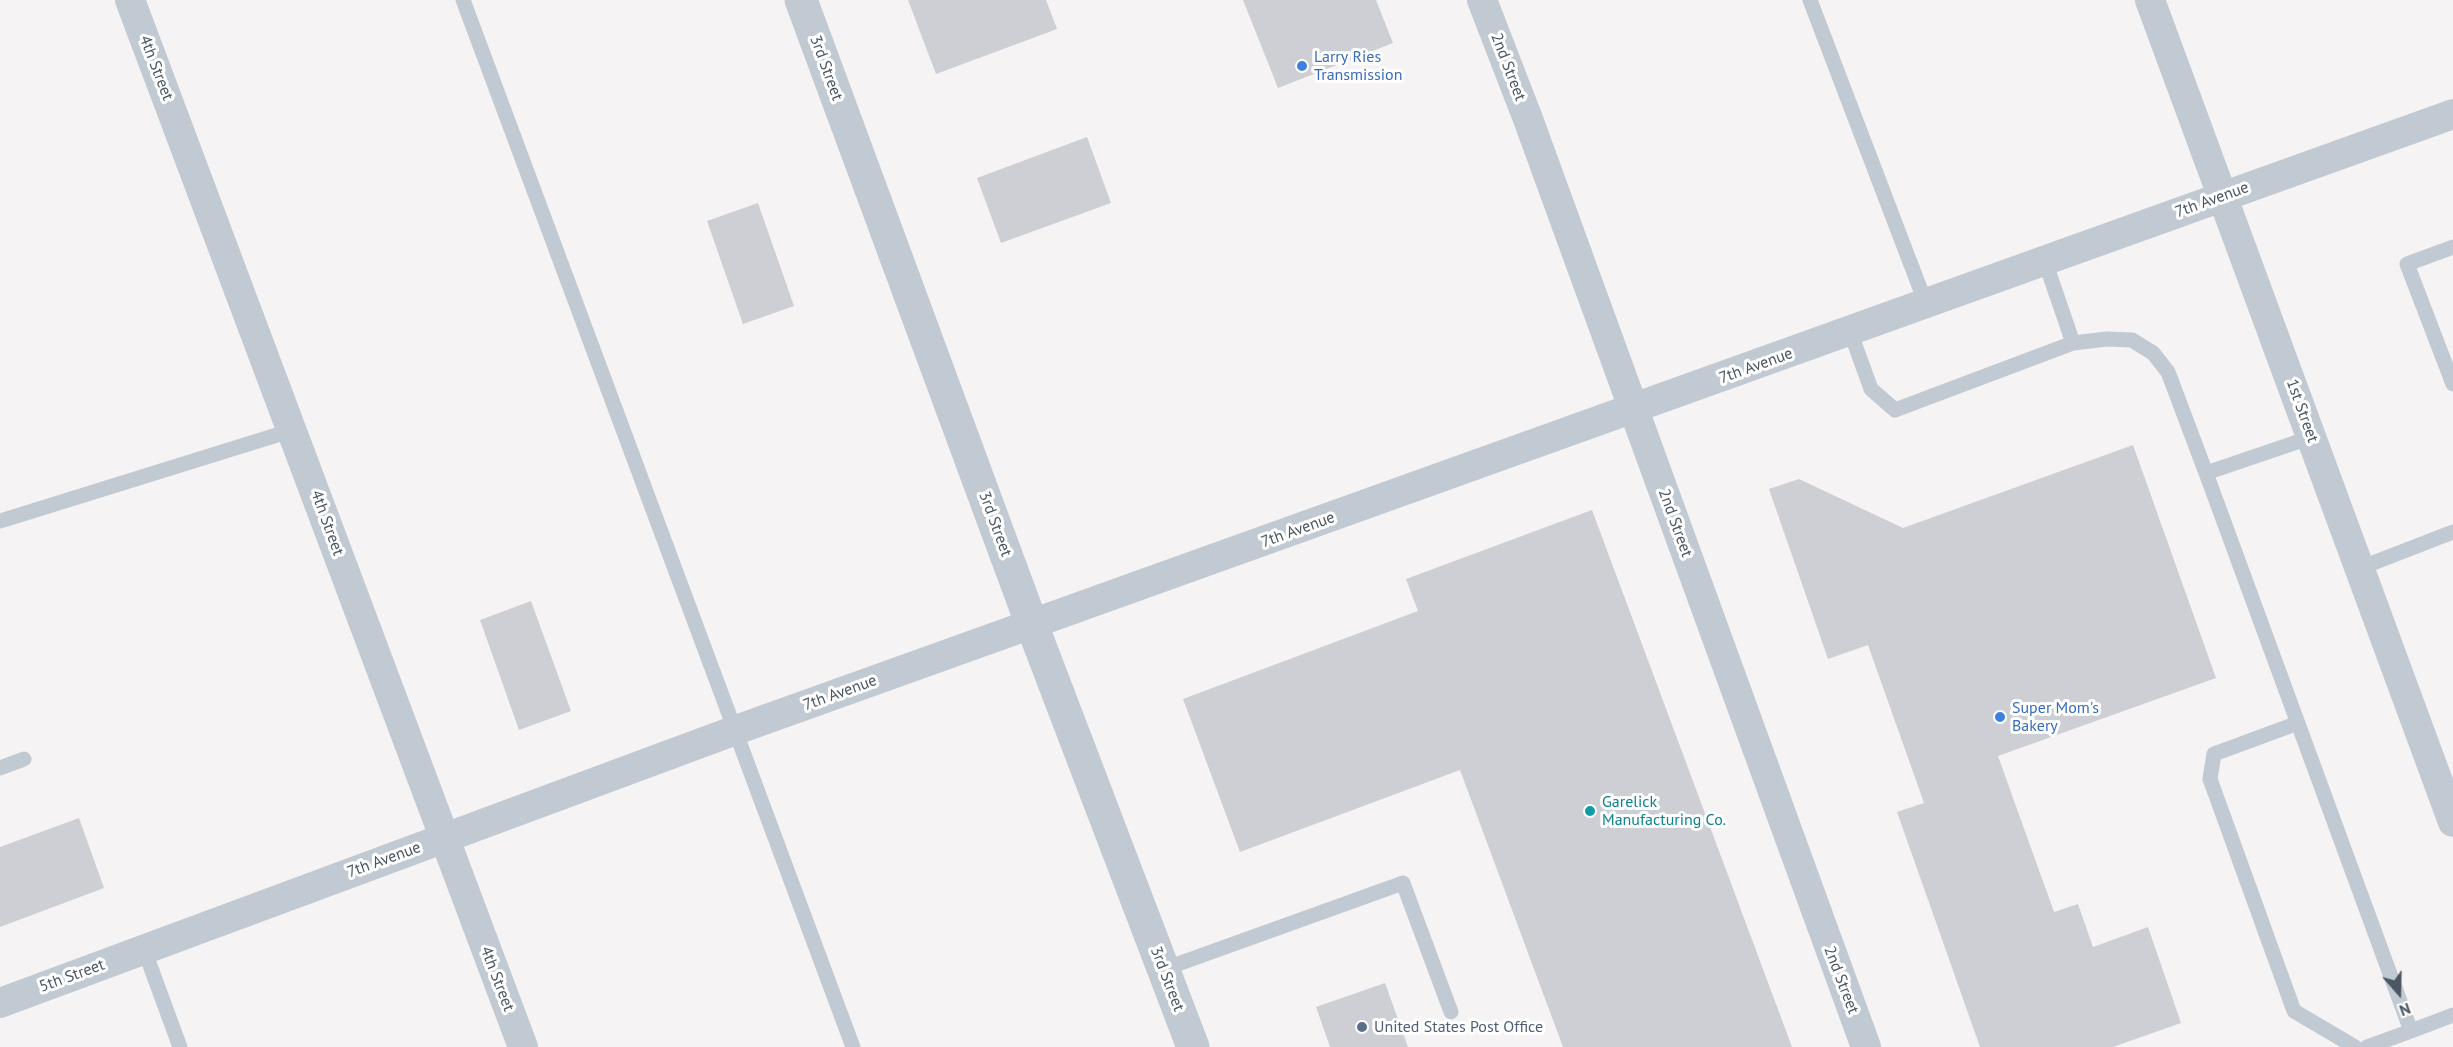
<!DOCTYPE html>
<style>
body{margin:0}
#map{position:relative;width:2453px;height:1047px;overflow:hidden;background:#f5f3f3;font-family:"PT Sans",sans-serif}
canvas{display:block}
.north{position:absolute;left:2369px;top:963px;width:60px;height:60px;-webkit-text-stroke:4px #fff;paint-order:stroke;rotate:160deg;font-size:16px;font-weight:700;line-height:24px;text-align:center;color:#4a5661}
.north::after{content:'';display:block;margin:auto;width:21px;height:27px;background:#4a5661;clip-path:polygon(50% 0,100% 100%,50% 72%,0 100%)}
</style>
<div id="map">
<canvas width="2453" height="1047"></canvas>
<div class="north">N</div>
</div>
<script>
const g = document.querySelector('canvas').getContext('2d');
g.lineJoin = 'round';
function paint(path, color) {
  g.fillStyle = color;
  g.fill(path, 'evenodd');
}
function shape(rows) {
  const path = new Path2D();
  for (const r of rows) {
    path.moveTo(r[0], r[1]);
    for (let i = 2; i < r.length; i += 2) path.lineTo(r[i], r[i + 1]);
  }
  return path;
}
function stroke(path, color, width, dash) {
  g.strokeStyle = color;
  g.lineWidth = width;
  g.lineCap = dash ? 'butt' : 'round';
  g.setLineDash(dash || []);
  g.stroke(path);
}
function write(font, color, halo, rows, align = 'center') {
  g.font = font + ' "PT Sans",sans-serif';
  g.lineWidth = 6;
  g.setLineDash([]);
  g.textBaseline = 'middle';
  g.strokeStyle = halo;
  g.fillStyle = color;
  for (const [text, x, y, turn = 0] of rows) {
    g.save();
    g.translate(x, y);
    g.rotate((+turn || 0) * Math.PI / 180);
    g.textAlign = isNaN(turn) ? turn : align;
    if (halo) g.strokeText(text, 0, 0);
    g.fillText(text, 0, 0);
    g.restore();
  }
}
paint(shape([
 [908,0,1046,0,1057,29,936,74],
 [1243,0,1376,0,1393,43,1278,88],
 [1087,137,1111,203,1001,243,977,178],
 [758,203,794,306,743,324,707,221],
 [2133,445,2216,678,1998,756,2054,912,2078,904,2093,947,2148,927,2181,1023,2113,1047,1980,1047,1897,812,1924,803,1868,645,1828,659,1769,489,1799,479,1903,528],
 [1592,510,1792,1047,1563,1047,1460,770,1240,852,1183,699,1418,611,1406,579],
 [531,601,571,711,519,730,480,620],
 [79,818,104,888,0,927,0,847],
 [1385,983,1408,1047,1330,1047,1316,1007]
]), '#cdcfd5');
stroke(shape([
 [463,0,853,1047],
 [1810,0,1926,304],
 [2453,247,2407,264,2453,384],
 [2045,261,2073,343],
 [1850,331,1871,389,1895,410,2073,343,2107,339,2132,340,2153,353,2168,372,2206,473],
 [2312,437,2206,473,2411,1031,2453,1015],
 [0,521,293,430],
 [2360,568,2453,532],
 [2298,723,2214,754,2210,779,2294,1011,2355,1047],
 [0,768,24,759],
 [144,949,180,1047],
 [1164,969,1403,883,1451,1012],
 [2367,1047,2411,1031]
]), '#c1cad2', 15);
stroke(shape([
 [130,0,523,1047],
 [1482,0,1528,119,1866,1047],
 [2150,0,2453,822],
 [0,1003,736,730,2453,114]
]), '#c1cad2', 30);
stroke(shape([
 [801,0,1032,625,1193,1047]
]), '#c1cad2', 33);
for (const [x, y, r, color] of [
 [1302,66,6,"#3f7fe0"],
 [2000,717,6,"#3f7fe0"],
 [1590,811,6,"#0f9aa8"],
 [1362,1027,6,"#5c6f8a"]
]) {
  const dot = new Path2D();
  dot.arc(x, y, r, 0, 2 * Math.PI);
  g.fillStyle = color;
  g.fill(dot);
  stroke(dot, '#fff', 2);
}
write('16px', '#366cbe', '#fff', [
 ["Larry Ries",1314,57],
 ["Transmission",1314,75],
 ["Super Mom's",2012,708],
 ["Bakery",2012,726]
], 'left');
write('16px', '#4a5661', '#fff', [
 ["2nd Street",1508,67,69],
 ["4th Street",156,68,69],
 ["3rd Street",826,68,70],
 ["7th Avenue",2212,200,-20],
 ["7th Avenue",1756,366,-20],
 ["1st Street",2302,411,70],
 ["4th Street",327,523,70],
 ["2nd Street",1675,523,70],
 ["3rd Street",995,524,70],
 ["7th Avenue",1298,530,-20],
 ["7th Avenue",840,693,-20],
 ["7th Avenue",384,860,-20],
 ["5th Street",72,976,-20],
 ["4th Street",497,979,69],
 ["3rd Street",1167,979,69],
 ["2nd Street",1841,980,69]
]);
write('16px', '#0d838f', '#fff', [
 ["Garelick",1602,802],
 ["Manufacturing Co.",1602,820]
], 'left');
write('16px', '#4e5e75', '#fff', [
 ["United States Post Office",1374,1027]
], 'left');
</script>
